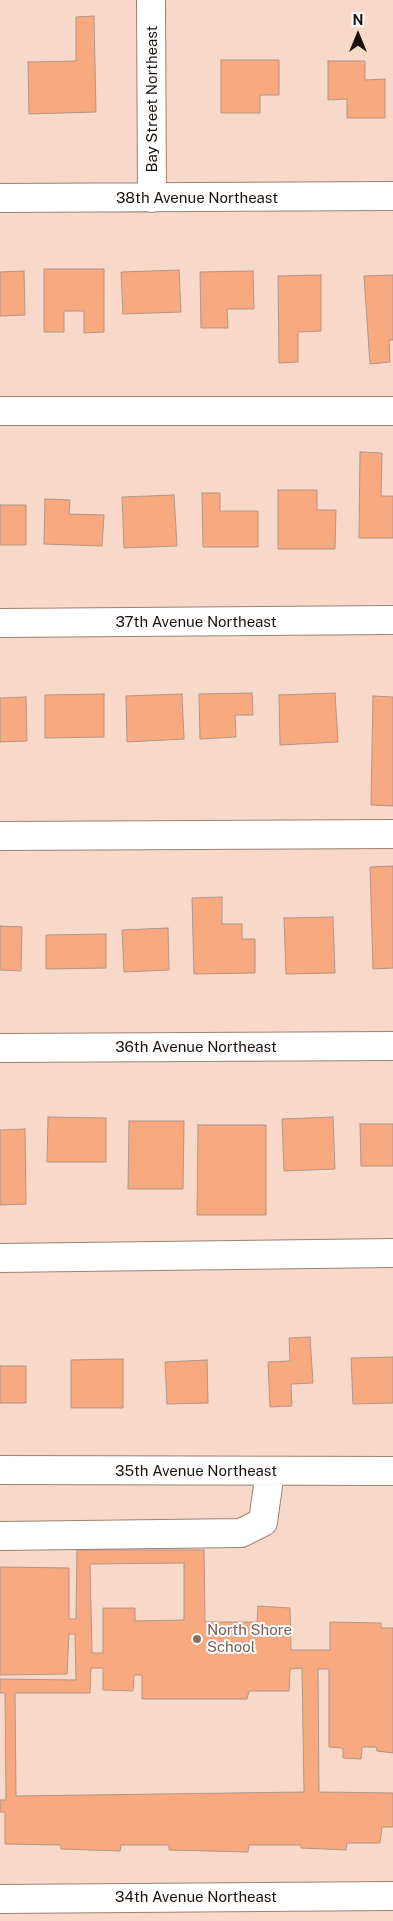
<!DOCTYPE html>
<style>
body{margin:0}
#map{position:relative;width:393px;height:1921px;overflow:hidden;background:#f8d9c9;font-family:"Public Sans",sans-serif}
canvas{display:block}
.north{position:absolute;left:333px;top:10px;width:50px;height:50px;-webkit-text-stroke:4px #fff;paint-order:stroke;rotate:0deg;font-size:14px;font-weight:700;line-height:20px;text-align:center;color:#1b110b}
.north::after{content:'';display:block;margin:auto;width:18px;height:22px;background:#1b110b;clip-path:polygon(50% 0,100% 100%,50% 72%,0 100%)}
</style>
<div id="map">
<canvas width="393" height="1921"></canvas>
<div class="north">N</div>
</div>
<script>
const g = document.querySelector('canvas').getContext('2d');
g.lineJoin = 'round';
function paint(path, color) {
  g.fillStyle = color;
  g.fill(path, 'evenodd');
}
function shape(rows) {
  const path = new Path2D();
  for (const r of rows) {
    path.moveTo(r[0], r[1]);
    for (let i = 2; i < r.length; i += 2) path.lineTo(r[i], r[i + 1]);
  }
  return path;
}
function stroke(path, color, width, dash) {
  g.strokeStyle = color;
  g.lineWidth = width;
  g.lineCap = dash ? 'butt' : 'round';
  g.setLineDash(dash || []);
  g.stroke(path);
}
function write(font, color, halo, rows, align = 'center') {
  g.font = font + ' "Public Sans",sans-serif';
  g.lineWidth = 4;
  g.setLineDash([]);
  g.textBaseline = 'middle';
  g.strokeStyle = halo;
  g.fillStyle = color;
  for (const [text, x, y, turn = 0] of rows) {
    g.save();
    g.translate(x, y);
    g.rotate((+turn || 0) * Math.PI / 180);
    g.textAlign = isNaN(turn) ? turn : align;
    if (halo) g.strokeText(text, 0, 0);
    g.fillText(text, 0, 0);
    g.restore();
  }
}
const building = shape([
 [94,16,96,112,29,114,28,62,76,61,76,17,94,16],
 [221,60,279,60,279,95,260,95,260,113,221,113,221,60],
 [328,61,365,61,365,80,385,79,385,118,347,118,347,99,328,100,328,61],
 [44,269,104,269,104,332,84,333,84,311,64,311,64,332,44,332,44,269],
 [179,270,181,312,123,314,121,272,179,270],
 [24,271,25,315,0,316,0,272,24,271],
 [253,271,254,309,227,309,228,328,201,328,200,272,253,271],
 [321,275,321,331,298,332,298,362,279,363,278,276,321,275],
 [393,275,393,340,389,340,390,362,370,364,364,276,393,275],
 [360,452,382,453,381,496,393,496,393,538,359,538,360,452],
 [278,490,317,490,317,510,336,510,335,549,278,549,278,490],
 [202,493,220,493,220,511,258,511,258,547,203,547,202,493],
 [174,495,177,546,124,548,122,497,174,495],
 [45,499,70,500,69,514,104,515,102,546,44,544,45,499],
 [0,505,26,505,26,545,0,545,0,505],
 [252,693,253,715,235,715,236,737,200,739,199,694,252,693],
 [335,693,338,742,280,745,279,695,335,693],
 [104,694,104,737,45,738,45,695,104,694],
 [182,694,184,739,127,742,126,696,182,694],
 [373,696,393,697,393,806,371,805,373,696],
 [26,697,27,741,0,742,0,698,26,697],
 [393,866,393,968,373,969,370,867,393,866],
 [222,897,222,924,242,924,242,939,255,939,255,973,194,974,192,898,222,897],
 [333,917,335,973,286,974,284,918,333,917],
 [0,926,22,927,21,971,0,970,0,926],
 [168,928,169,970,124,972,122,930,168,928],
 [106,934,106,968,46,969,46,935,106,934],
 [48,1117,106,1118,106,1162,47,1162,48,1117],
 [333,1117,335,1169,284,1171,282,1119,333,1117],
 [129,1121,184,1121,183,1189,128,1189,129,1121],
 [360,1124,393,1124,393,1166,361,1166,360,1124],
 [198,1125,266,1125,266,1215,197,1215,198,1125],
 [25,1129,26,1204,0,1205,0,1130,25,1129],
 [310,1337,313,1383,291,1384,292,1406,270,1407,268,1362,290,1361,289,1338,310,1337],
 [393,1357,393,1403,353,1404,351,1358,393,1357],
 [123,1359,123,1408,71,1408,71,1360,123,1359],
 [207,1360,208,1403,167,1404,165,1362,207,1360],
 [0,1366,26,1366,26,1403,0,1403,0,1366],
 [77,1550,204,1550,205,1622,257,1622,258,1606,290,1608,291,1650,330,1650,330,1622,381,1623,381,1628,393,1628,393,1753,377,1751,376,1747,362,1747,361,1759,343,1758,343,1748,329,1747,329,1669,318,1669,319,1792,393,1793,393,1827,382,1827,380,1843,347,1843,346,1850,301,1848,301,1845,249,1845,248,1852,169,1850,169,1845,121,1845,120,1851,61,1849,61,1845,5,1844,5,1812,0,1812,0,1800,6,1800,5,1693,0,1693,0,1679,76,1680,75,1634,69,1634,67,1674,0,1675,0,1567,69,1568,69,1619,76,1619,77,1550],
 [184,1563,184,1620,135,1621,135,1608,103,1608,103,1653,92,1653,90,1564,184,1563],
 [91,1668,103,1668,103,1690,133,1691,134,1675,142,1675,142,1699,247,1699,249,1691,289,1691,290,1669,302,1668,304,1792,16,1796,15,1693,90,1693,91,1668]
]);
paint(building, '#f8a980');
stroke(building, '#b29586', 1);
const minor = shape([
 [151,0,152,198],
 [0,198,393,196],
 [0,411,393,411],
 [0,623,393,620],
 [0,836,393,834],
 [0,1048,393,1046],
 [0,1258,393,1253],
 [0,1470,393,1471],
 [0,1536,241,1533,263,1522,270,1471],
 [0,1899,393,1896]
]);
stroke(minor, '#9d8172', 30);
stroke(minor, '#fff', 28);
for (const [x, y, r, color] of [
 [197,1639,5,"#8d6e63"]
]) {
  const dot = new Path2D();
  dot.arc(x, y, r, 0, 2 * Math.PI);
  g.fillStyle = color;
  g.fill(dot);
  stroke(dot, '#fff', 2);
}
write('15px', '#1b110b', '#fff', [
 ["Bay Street Northeast",152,99,-90],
 ["38th Avenue Northeast",197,198],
 ["37th Avenue Northeast",196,622],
 ["36th Avenue Northeast",196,1047],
 ["35th Avenue Northeast",196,1471],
 ["34th Avenue Northeast",196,1897]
]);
write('15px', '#785e54', '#fff', [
 ["North Shore",207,1630],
 ["School",207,1647]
], 'left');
</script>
